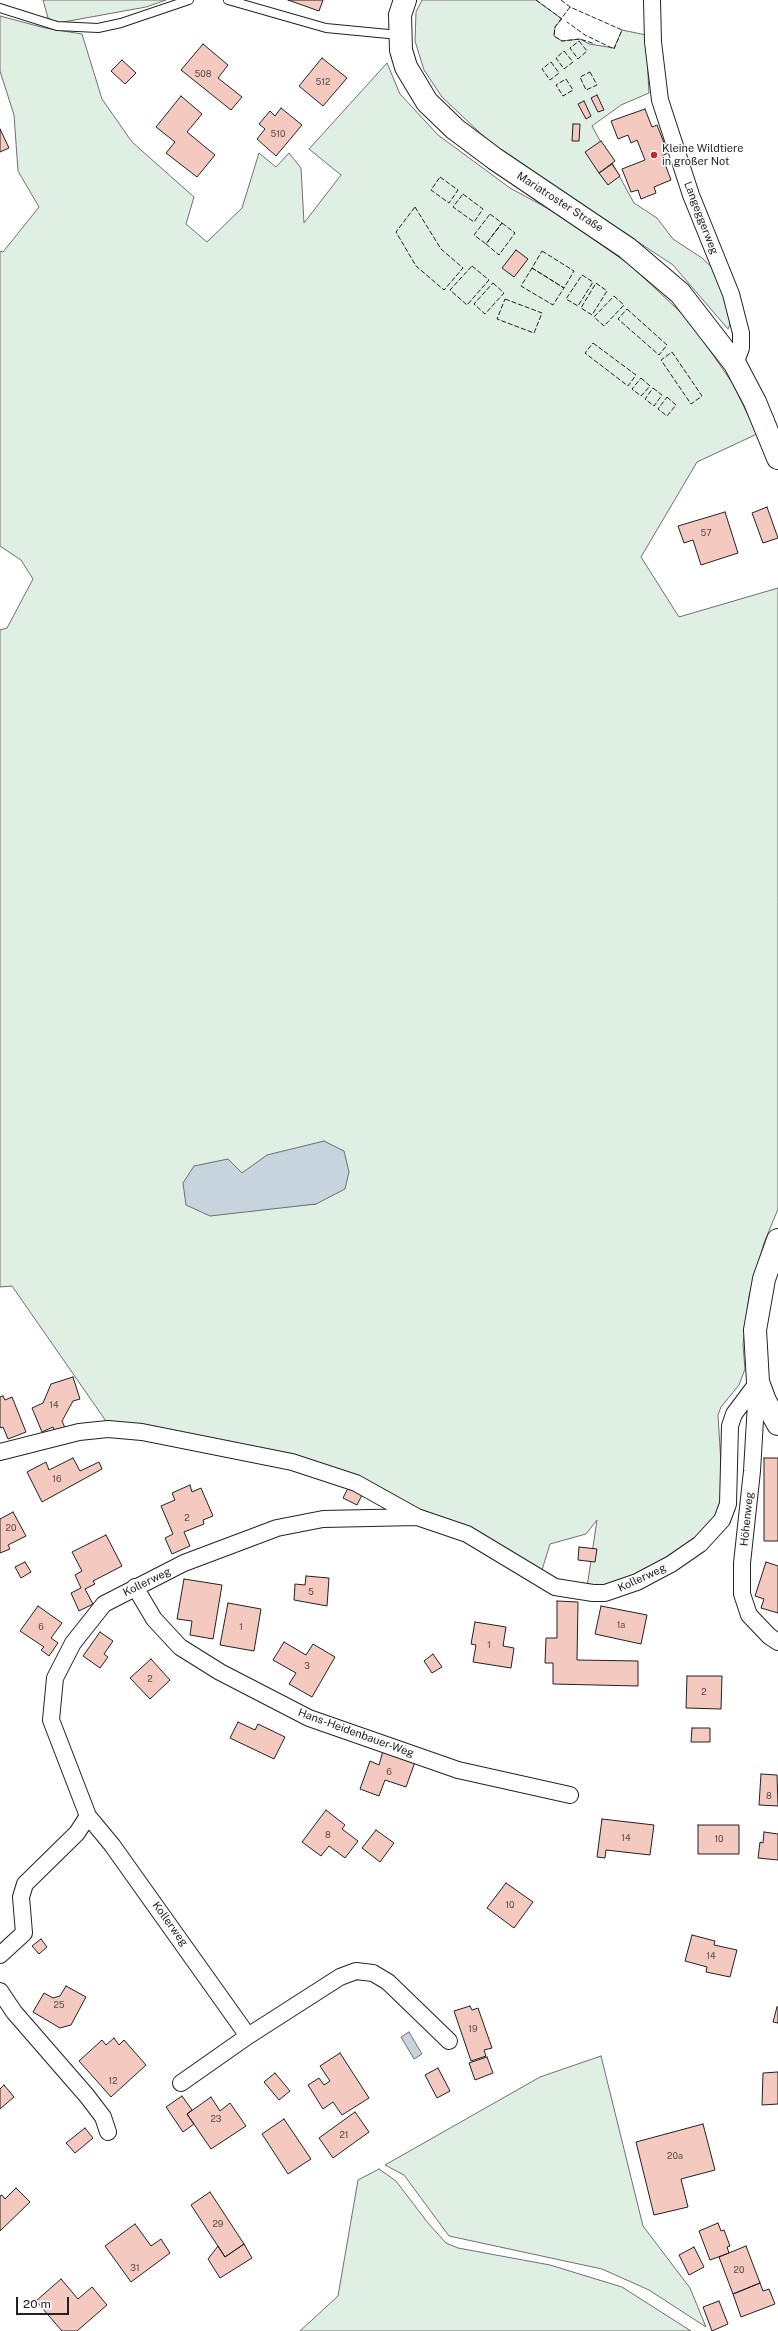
<!DOCTYPE html>
<meta charset="utf-8">
<style>
body{margin:0}
#map{position:relative;width:778px;height:2331px;overflow:hidden;background:#fff;font-family:"Public Sans",sans-serif}
canvas{display:block}
.scale{position:absolute;left:16px;top:2297px;width:53px;height:18px;box-sizing:border-box;border:2px solid #222;border-top:0;padding-left:5px;font-size:12px;line-height:14px;white-space:nowrap;color:#222;-webkit-text-stroke:3px #fff;paint-order:stroke}
</style>
<div id="map">
<canvas width="778" height="2331"></canvas>
<div class="scale">20 m</div>
</div>
<script>
const g = document.querySelector('canvas').getContext('2d');
g.lineJoin = 'round';
function paint(path, color) {
  g.fillStyle = color;
  g.fill(path, 'evenodd');
}
function shape(rows) {
  const path = new Path2D();
  for (const r of rows) {
    path.moveTo(r[0], r[1]);
    for (let i = 2; i < r.length; i += 2) path.lineTo(r[i], r[i + 1]);
  }
  return path;
}
function stroke(path, color, width, dash) {
  g.strokeStyle = color;
  g.lineWidth = width;
  g.lineCap = dash ? 'butt' : 'round';
  g.setLineDash(dash || []);
  g.stroke(path);
}
function write(font, color, halo, rows, align = 'center') {
  g.font = font + ' "Public Sans",sans-serif';
  g.lineWidth = 3;
  g.setLineDash([]);
  g.textBaseline = 'middle';
  g.strokeStyle = halo;
  g.fillStyle = color;
  for (const [text, x, y, turn = 0] of rows) {
    g.save();
    g.translate(x, y);
    g.rotate((+turn || 0) * Math.PI / 180);
    g.textAlign = isNaN(turn) ? turn : align;
    if (halo) g.strokeText(text, 0, 0);
    g.fillText(text, 0, 0);
    g.restore();
  }
}
const green = shape([
 [43,0,166,0,146,7,58,23,48,18,43,0],
 [422,0,536,0,562,19,555,27,554,36,562,41,580,39,589,44,614,48,622,30,646,35,649,93,621,105,592,126,634,203,657,218,673,239,702,258,718,273,731,322,728,329,673,265,496,148,442,97,424,70,415,41,416,12,422,0],
 [0,16,45,28,82,34,102,99,132,142,194,197,186,224,207,242,242,208,259,153,276,167,289,153,301,168,304,223,341,175,309,149,387,63,400,94,438,135,510,188,558,214,630,265,689,320,733,384,757,434,697,462,641,557,679,617,778,588,778,1209,764,1243,749,1296,743,1345,745,1369,739,1385,721,1407,718,1415,723,1497,720,1513,685,1549,618,1584,587,1587,597,1520,586,1534,550,1544,541,1573,371,1485,108,1424,12,1286,0,1287,0,630,7,628,33,579,21,560,0,546,0,251,3,252,39,207,18,171,14,115,0,71,0,16],
 [228,1159,242,1173,316,1204,276,1207,228,1159],
 [601,2056,643,2226,690,2288,706,2327,649,2290,602,2269,449,2236,404,2175,385,2165,540,2077,601,2056],
 [379,2169,396,2181,428,2223,446,2243,458,2248,550,2265,622,2287,691,2331,300,2331,338,2296,358,2180,379,2169]
]);
paint(green, '#e0efe3');
stroke(green, '#6f6f6f', 1);
const water = shape([
 [324,1141,344,1151,349,1172,345,1189,316,1204,210,1216,186,1205,183,1183,194,1166,228,1159,242,1173,267,1155,324,1141],
 [409,2032,422,2054,414,2059,401,2037,409,2032]
]);
paint(water, '#c7d3dd');
stroke(water, '#6f6f6f', 1);
const building = shape([
 [288,0,323,0,319,11,288,0],
 [203,44,228,65,218,78,242,97,231,110,181,70,203,44],
 [322,58,347,78,323,106,299,86,322,58],
 [122,60,136,73,125,84,111,71,122,60],
 [597,95,604,110,598,112,591,98,597,95],
 [181,96,202,114,187,132,215,155,197,177,166,153,175,142,156,127,181,96],
 [584,101,591,116,586,119,578,104,584,101],
 [281,108,302,125,276,156,257,139,265,129,259,124,270,111,275,116,281,108],
 [645,109,652,127,657,125,668,153,662,156,671,180,654,187,656,193,641,199,638,190,631,192,622,169,645,160,637,140,631,143,628,135,618,139,611,121,645,109],
 [573,124,580,124,579,141,572,141,573,124],
 [0,129,9,148,0,152,0,129],
 [601,141,615,161,599,173,585,152,601,141],
 [612,164,620,176,608,185,599,173,612,164],
 [516,250,528,259,514,277,502,268,516,250],
 [767,507,778,538,763,543,752,513,767,507],
 [725,512,738,553,701,565,693,540,684,543,678,526,725,512],
 [73,1377,80,1399,73,1401,62,1421,66,1430,56,1434,53,1427,42,1432,32,1408,43,1403,51,1384,73,1377],
 [3,1396,5,1400,12,1397,26,1432,8,1439,3,1427,0,1428,0,1397,3,1396],
 [73,1458,80,1471,99,1462,102,1469,42,1502,27,1472,46,1462,49,1470,73,1458],
 [764,1458,778,1458,778,1541,764,1541,764,1458],
 [190,1485,192,1492,201,1488,213,1516,203,1520,204,1524,184,1532,190,1546,172,1554,165,1538,173,1534,161,1506,175,1500,172,1493,190,1485],
 [348,1488,362,1495,357,1505,343,1498,348,1488],
 [13,1512,26,1536,8,1545,10,1549,0,1553,0,1519,13,1512],
 [106,1535,122,1566,93,1581,95,1584,85,1589,93,1604,79,1611,71,1593,81,1588,75,1575,82,1571,72,1552,106,1535],
 [579,1547,597,1549,595,1562,578,1560,579,1547],
 [25,1562,31,1572,21,1578,15,1567,25,1562],
 [766,1562,778,1566,778,1613,761,1608,764,1599,755,1596,766,1562],
 [306,1576,329,1578,327,1606,294,1600,295,1584,305,1585,306,1576],
 [184,1579,222,1585,213,1639,190,1635,192,1621,177,1619,184,1579],
 [557,1601,578,1602,577,1660,638,1661,638,1686,553,1684,553,1663,545,1663,546,1638,557,1638,557,1601],
 [228,1603,261,1609,254,1651,220,1645,228,1603],
 [38,1606,62,1623,51,1638,58,1643,49,1656,41,1650,44,1647,20,1631,38,1606],
 [601,1606,647,1615,641,1644,595,1634,601,1606],
 [475,1622,506,1627,503,1646,514,1648,511,1668,473,1662,476,1645,471,1644,475,1622],
 [100,1632,113,1641,104,1654,108,1657,100,1668,83,1656,100,1632],
 [284,1642,306,1655,313,1644,335,1657,312,1697,289,1684,296,1673,273,1660,284,1642],
 [433,1654,442,1667,432,1673,424,1661,433,1654],
 [151,1659,170,1680,150,1699,130,1678,151,1659],
 [687,1676,722,1676,721,1709,686,1708,687,1676],
 [238,1722,255,1730,258,1724,285,1737,274,1759,230,1738,238,1722],
 [692,1728,710,1728,710,1742,691,1742,692,1728],
 [383,1751,415,1762,406,1787,385,1780,379,1796,360,1789,370,1761,379,1765,383,1751],
 [761,1774,777,1775,778,1806,759,1805,761,1774],
 [326,1810,345,1825,342,1829,358,1841,345,1858,329,1846,321,1856,302,1842,326,1810],
 [602,1819,654,1825,650,1855,606,1850,605,1858,597,1857,602,1819],
 [698,1825,739,1825,739,1854,698,1854,698,1825],
 [376,1830,394,1843,380,1862,362,1848,376,1830],
 [764,1832,778,1834,778,1860,758,1858,760,1842,763,1843,764,1832],
 [506,1883,533,1902,514,1928,487,1908,506,1883],
 [692,1935,715,1941,714,1945,737,1950,730,1977,706,1972,707,1967,685,1961,692,1935],
 [41,1939,47,1947,39,1954,32,1946,41,1939],
 [66,1986,86,1997,71,2025,60,2028,33,2012,44,1993,53,1998,60,1996,66,1986],
 [470,2006,472,2010,478,2008,492,2048,484,2050,486,2056,471,2061,454,2011,470,2006],
 [777,2007,778,2007,778,2023,773,2022,777,2007],
 [114,2038,119,2045,124,2040,146,2065,111,2097,79,2061,102,2040,106,2045,114,2038],
 [340,2053,369,2098,342,2115,333,2102,323,2109,308,2085,319,2078,324,2085,330,2081,320,2066,340,2053],
 [487,2057,493,2073,475,2080,469,2063,487,2057],
 [438,2068,450,2091,437,2098,425,2075,438,2068],
 [778,2072,778,2104,762,2105,763,2073,778,2072],
 [275,2073,290,2091,279,2100,264,2082,275,2073],
 [4,2085,14,2097,0,2109,0,2089,4,2085],
 [182,2096,192,2110,187,2114,194,2124,183,2132,166,2107,182,2096],
 [211,2097,220,2111,230,2103,246,2126,211,2149,187,2114,211,2097],
 [355,2112,369,2132,333,2158,319,2138,355,2112],
 [284,2119,311,2159,288,2174,262,2134,284,2119],
 [703,2124,715,2170,681,2179,688,2207,654,2215,636,2142,703,2124],
 [85,2128,93,2138,75,2153,66,2143,85,2128],
 [16,2188,30,2202,0,2231,0,2196,2,2195,5,2199,16,2188],
 [210,2192,244,2244,225,2257,191,2205,210,2192],
 [718,2223,721,2231,724,2230,730,2246,727,2247,729,2253,710,2260,699,2231,718,2223],
 [135,2224,151,2246,161,2239,170,2253,131,2282,105,2246,135,2224],
 [244,2244,252,2258,220,2278,208,2259,218,2246,225,2257,244,2244],
 [746,2246,760,2283,733,2294,719,2257,746,2246],
 [694,2247,704,2267,689,2275,679,2255,694,2247],
 [61,2279,78,2299,92,2287,107,2305,77,2331,62,2331,36,2301,61,2279],
 [760,2283,763,2291,769,2289,775,2304,741,2317,733,2294,760,2283],
 [719,2301,728,2324,712,2331,703,2307,719,2301]
]);
paint(building, '#f3c9c0');
stroke(building, '#222', 1);
const lane = shape([
 [228,0,326,28,399,35],
 [0,8,57,26,98,28,121,23,189,0]
]);
const street = shape([
 [652,0,653,42,660,100,691,195,731,294,741,333,741,348,735,364],
 [757,1386,752,1471,742,1563,742,1594,749,1615,769,1636,778,1642],
 [0,1452,79,1432,108,1429,142,1432,292,1462,356,1483,417,1517,467,1534,555,1587,593,1593,605,1593,637,1582,671,1564,700,1544,722,1520,728,1504,730,1426,734,1414,758,1382],
 [135,1587,154,1619,180,1647,220,1672,309,1718,458,1770,570,1795],
 [88,1816,112,1845,248,2036],
 [0,1955,24,1933,21,1897,25,1884,77,1833,88,1816,51,1720,55,1678,73,1643,104,1604,184,1563,277,1528,323,1519,417,1517],
 [0,1991,14,2012,87,2096,103,2117,108,2132],
 [181,2083,248,2036,340,1977,356,1971,373,1973,388,1982,449,2041]
]);
const primary = shape([
 [405,0,400,15,401,50,406,67,427,102,455,129,495,159,627,248,680,293,735,364,755,402,778,458],
 [778,1240,764,1279,755,1330,758,1382,765,1401,778,1424]
]);
stroke(lane, '#222', 10);
stroke(street, '#222', 18);
stroke(primary, '#222', 24);
stroke(lane, '#fff', 8);
stroke(street, '#fff', 16);
stroke(primary, '#fff', 22);
stroke(shape([
 [536,0,562,19],
 [561,0,570,7,622,30,614,49,585,35,567,22],
 [570,7,555,27,554,36,562,41,580,39,595,44],
 [579,41,587,51,578,59,570,48,579,41],
 [564,51,573,62,564,69,556,58,564,51],
 [551,62,559,73,550,80,542,69,551,62],
 [590,72,597,85,586,90,580,77,590,72],
 [566,79,573,90,563,96,556,85,566,79],
 [440,177,458,190,449,203,431,190,440,177],
 [463,194,483,209,474,222,453,207,463,194],
 [415,207,441,249,463,268,444,290,416,266,396,232,415,207],
 [490,214,502,223,486,244,474,235,490,214],
 [502,223,515,233,499,255,486,244,502,223],
 [542,251,574,271,564,288,532,268,542,251],
 [472,266,489,280,467,305,450,290,472,266],
 [532,268,564,288,553,305,521,286,532,268],
 [582,275,593,282,578,306,566,299,582,275],
 [493,283,504,293,485,314,474,304,493,283],
 [596,283,607,291,592,315,581,308,596,283],
 [614,296,624,305,604,326,594,317,614,296],
 [505,299,542,313,534,333,497,319,505,299],
 [627,309,667,345,659,355,618,319,627,309],
 [593,343,636,375,628,386,585,353,593,343],
 [672,352,702,396,691,404,661,360,672,352],
 [641,378,650,386,641,396,632,389,641,378],
 [653,388,662,395,654,406,645,399,653,388],
 [667,397,676,405,667,416,658,409,667,397]
]), '#222', 1, [5, 2]);
for (const [x, y, r, color] of [
 [654,155,4,"#c62828"]
]) {
  const dot = new Path2D();
  dot.arc(x, y, r, 0, 2 * Math.PI);
  g.fillStyle = color;
  g.fill(dot);
  stroke(dot, '#fff', 1.5);
}
write('9px', '#564c4a', null, [
 ["508",203,74],
 ["512",323,82],
 ["510",278,134],
 ["57",706,533],
 ["14",54,1405],
 ["16",57,1479],
 ["2",187,1518],
 ["20",11,1528],
 ["5",311,1592],
 ["1a",621,1625],
 ["6",41,1627],
 ["1",241,1627],
 ["1",489,1645],
 ["3",307,1666],
 ["2",150,1679],
 ["2",704,1692],
 ["6",389,1772],
 ["8",769,1796],
 ["8",328,1835],
 ["14",626,1838],
 ["10",719,1839],
 ["10",510,1905],
 ["14",711,1956],
 ["25",59,2005],
 ["19",473,2029],
 ["12",113,2081],
 ["23",216,2119],
 ["21",344,2135],
 ["20a",675,2156],
 ["29",218,2224],
 ["31",135,2268],
 ["20",739,2270]
]);
write('11px', '#222', '#fff', [
 ["Kleine Wildtiere",662,149],
 ["in großer Not",662,162]
], 'left');
write('11px', '#222', '#fff', [
 ["Mariatroster Straße",560,202,33],
 ["Langeggerweg",701,218,69],
 ["Höhenweg",747,1519,-84],
 ["Kollerweg",642,1578,-25],
 ["Kollerweg",147,1582,-26],
 ["Hans-Heidenbauer-Weg",356,1733,20],
 ["Kollerweg",170,1924,54]
]);
</script>
